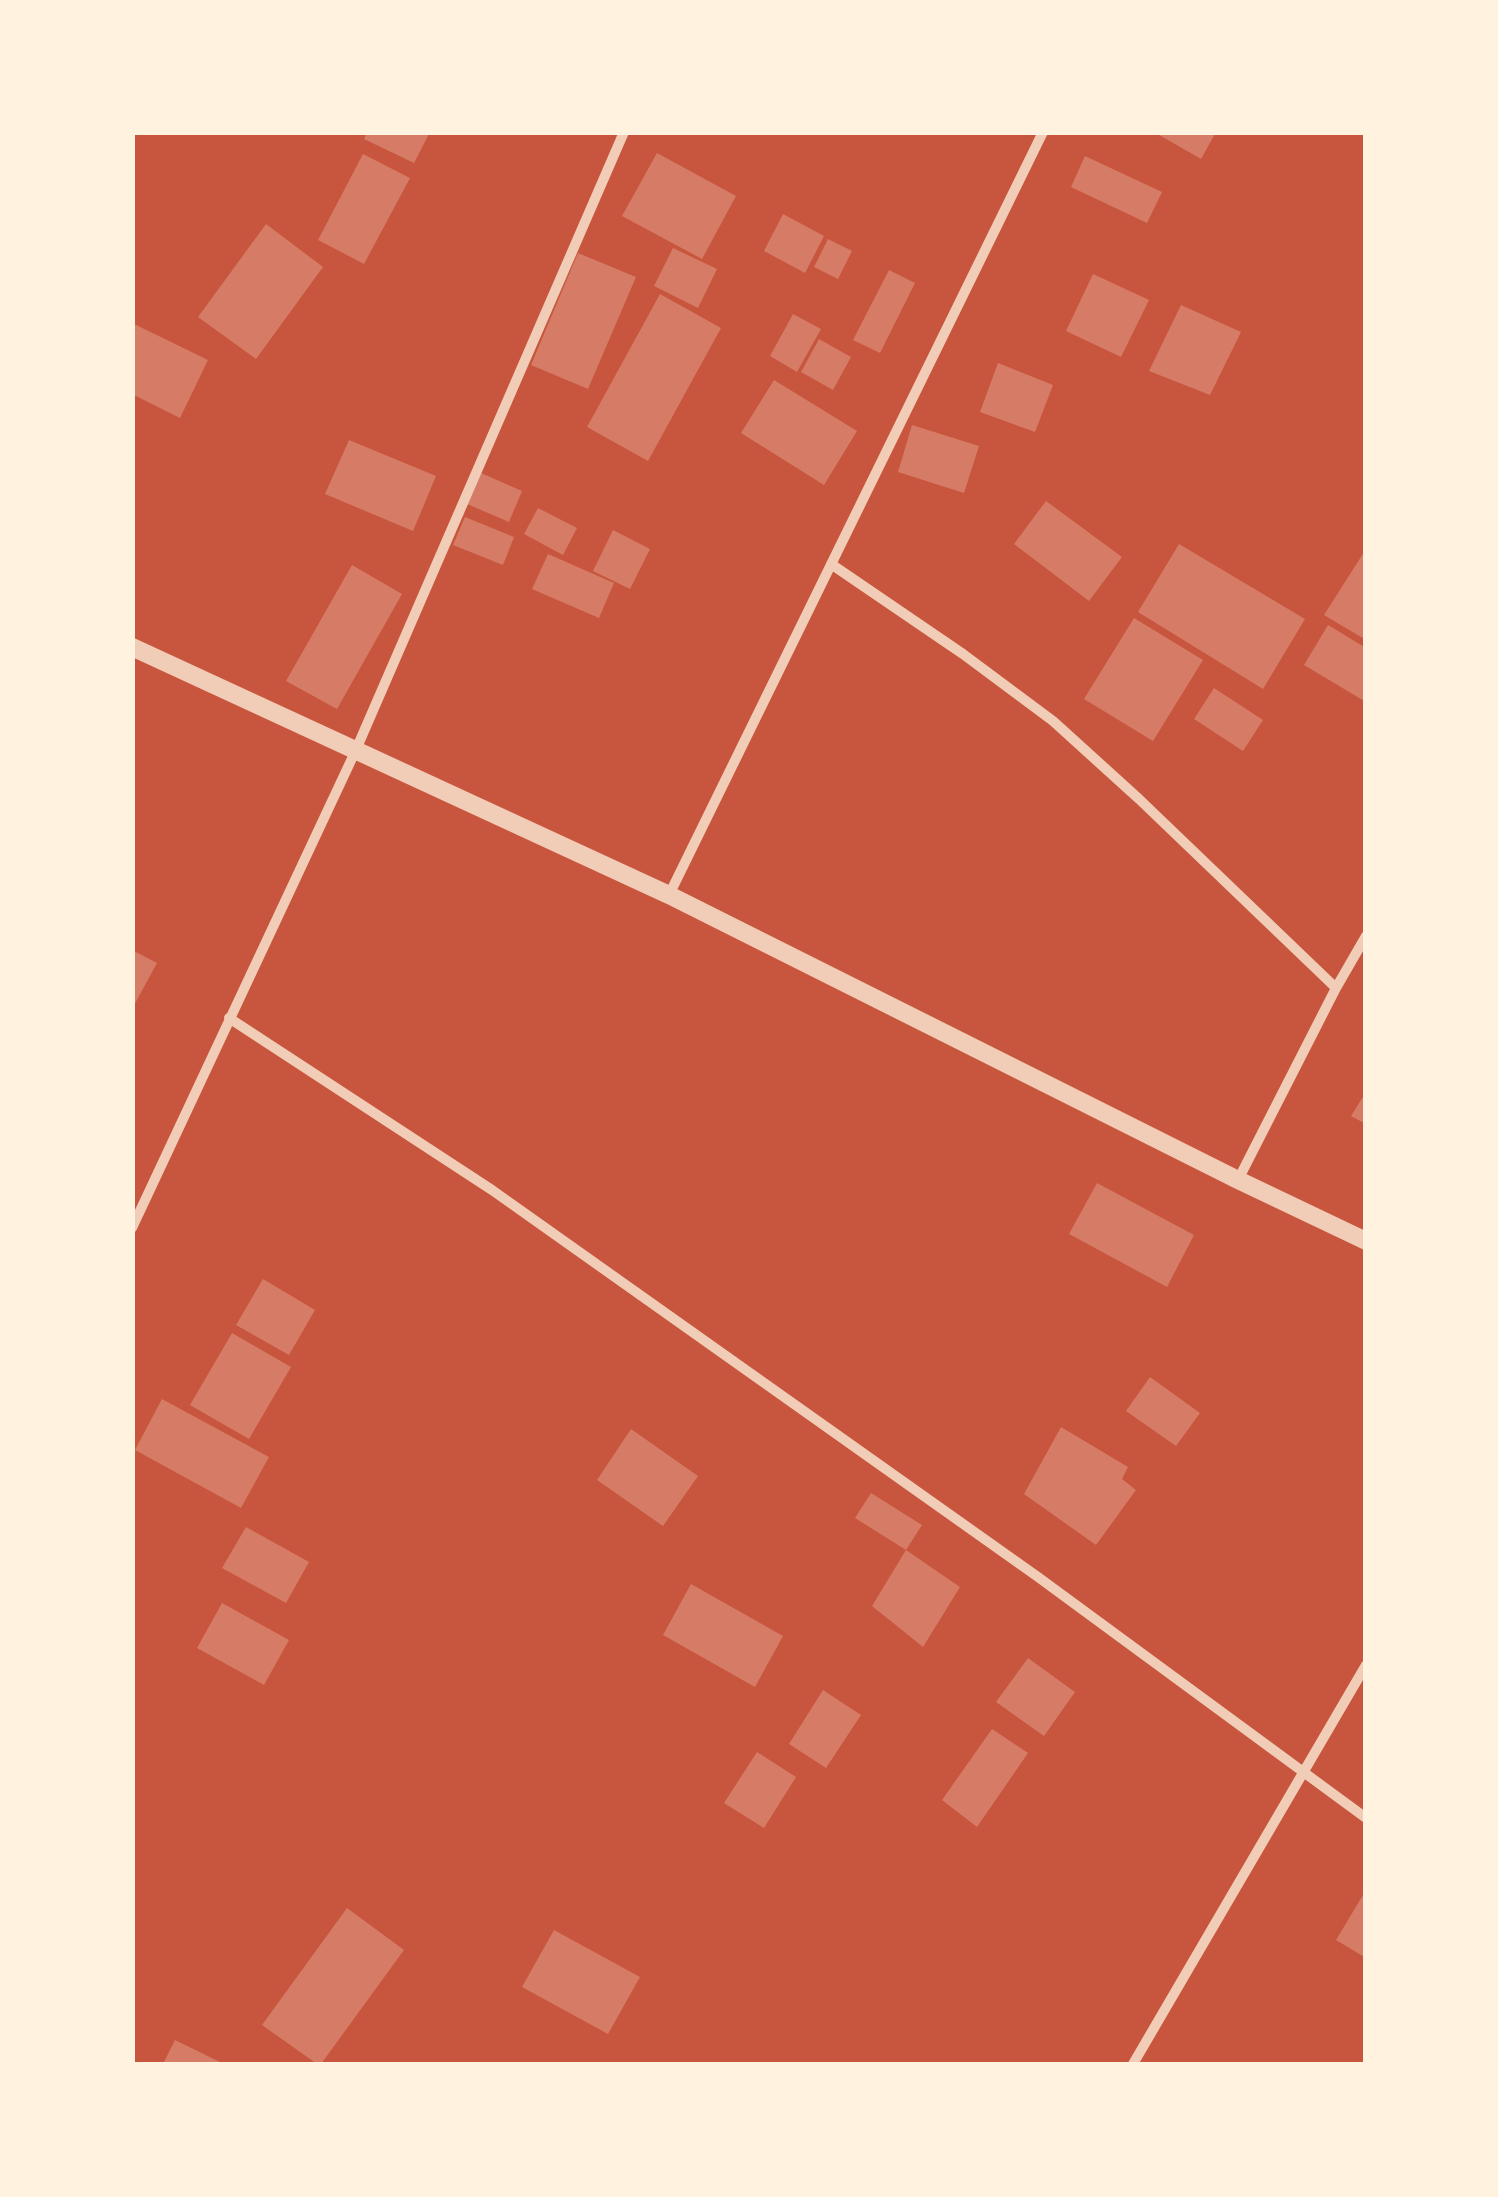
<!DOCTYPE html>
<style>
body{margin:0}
#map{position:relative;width:1498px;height:2197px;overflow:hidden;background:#c8553d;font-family:Commissioner,sans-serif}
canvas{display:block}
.frame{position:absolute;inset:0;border:135px solid #fff3e0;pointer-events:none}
</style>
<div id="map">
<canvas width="1498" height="2197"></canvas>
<div class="frame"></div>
</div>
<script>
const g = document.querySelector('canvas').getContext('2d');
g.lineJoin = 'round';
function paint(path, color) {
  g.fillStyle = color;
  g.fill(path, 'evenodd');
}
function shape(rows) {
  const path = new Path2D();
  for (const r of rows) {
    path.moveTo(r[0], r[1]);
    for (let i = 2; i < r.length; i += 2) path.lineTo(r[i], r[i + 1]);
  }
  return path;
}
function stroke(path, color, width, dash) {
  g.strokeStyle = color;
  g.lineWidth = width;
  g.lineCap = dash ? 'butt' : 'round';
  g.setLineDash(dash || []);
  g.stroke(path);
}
paint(shape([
 [367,132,430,132,414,163,364,139],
 [1154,132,1216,132,1201,159],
 [657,153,736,196,702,259,622,216],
 [363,154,410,178,364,264,318,240],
 [1085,156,1162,192,1147,223,1071,187],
 [783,214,824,236,805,273,764,251],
 [266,224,323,267,256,359,198,317],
 [828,239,852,251,838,279,814,267],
 [673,248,717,269,698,308,654,286],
 [578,253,636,277,588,389,531,365],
 [889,270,915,283,880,353,853,340],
 [1093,274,1149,300,1121,357,1066,331],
 [660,294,721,328,648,461,587,427],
 [1181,305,1241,332,1210,395,1149,371],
 [793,314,821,329,797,372,770,356],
 [132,323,208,360,180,418,132,394],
 [819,339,851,357,833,390,801,372],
 [998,363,1053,385,1035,432,980,412],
 [774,380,857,431,824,485,741,433],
 [912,425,979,446,964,493,898,472],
 [349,440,436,476,413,531,325,494],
 [481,473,522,491,509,522,467,504],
 [1046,501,1122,557,1089,601,1014,544],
 [538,508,577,528,563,555,524,534],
 [465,517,514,537,503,565,453,545],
 [613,530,650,549,630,589,593,571],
 [1179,544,1305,619,1263,689,1138,612],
 [1366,549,1366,640,1324,615],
 [548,554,614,583,599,618,532,589],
 [352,565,402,594,337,709,286,681],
 [1134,618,1203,660,1153,741,1084,699],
 [1328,625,1366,648,1366,702,1304,665],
 [1214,688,1263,720,1243,751,1194,719],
 [132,950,157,963,132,1009],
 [1366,1092,1366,1124,1351,1116],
 [1097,1183,1194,1235,1167,1287,1069,1234],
 [263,1279,315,1310,289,1355,236,1325],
 [232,1333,291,1367,249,1439,190,1405],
 [1150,1377,1200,1413,1176,1446,1126,1411],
 [162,1399,269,1457,241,1508,135,1450],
 [1061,1427,1128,1467,1122,1479,1136,1490,1096,1545,1024,1494],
 [631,1429,698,1476,663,1526,597,1480],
 [871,1493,922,1525,906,1550,960,1587,923,1647,872,1606,906,1550,855,1518],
 [246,1527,309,1562,286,1603,222,1568],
 [691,1584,783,1636,755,1687,663,1635],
 [222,1603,289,1640,264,1685,197,1648],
 [1028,1658,1075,1692,1044,1736,996,1702],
 [823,1690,861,1715,826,1768,789,1744],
 [992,1729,1028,1753,977,1827,942,1800],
 [757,1752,796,1777,764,1828,724,1803],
 [1366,1890,1366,1958,1336,1940],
 [347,1908,404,1950,321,2064,317,2064,262,2025],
 [554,1930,640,1977,608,2034,522,1987],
 [175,2040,224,2064,163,2064]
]), '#d67c66');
stroke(shape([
 [831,564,963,654,1053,721,1139,799,1336,988],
 [669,895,1043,132],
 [229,1018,492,1190,1038,1577,1366,1818],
 [1238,1180,1336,988,1366,936],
 [132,1228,355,752,624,132],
 [1133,2064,1366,1665]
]), '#f1ccb7', 10);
stroke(shape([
 [132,647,669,895,1238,1180,1366,1241]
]), '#f1ccb7', 18);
</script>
